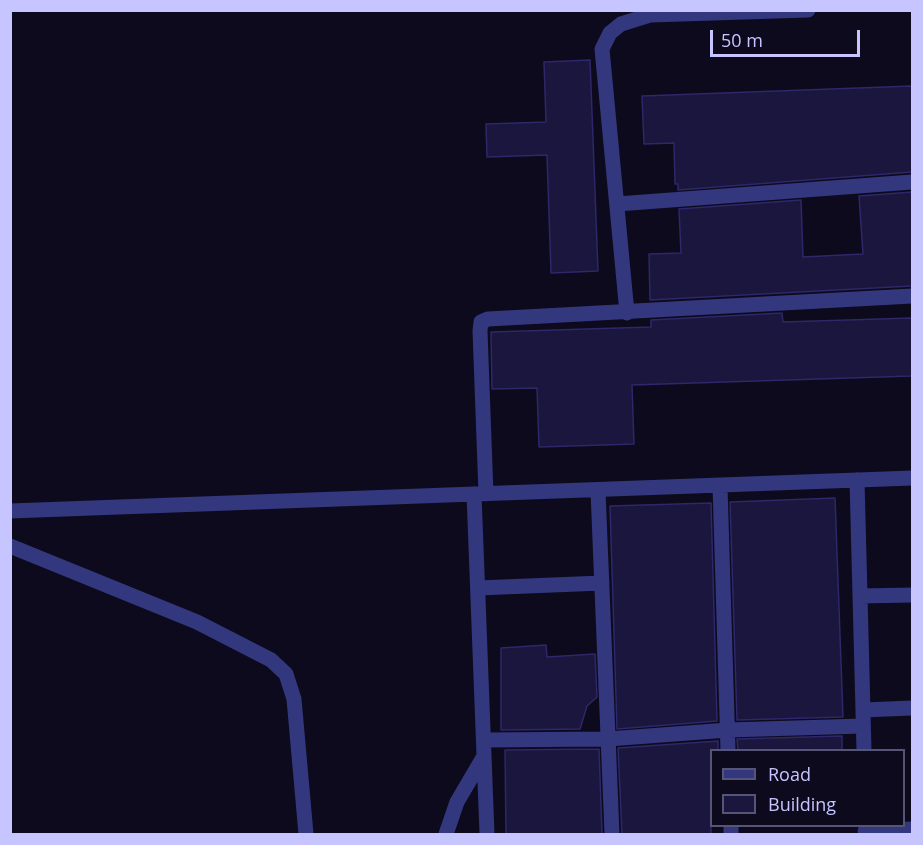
<!DOCTYPE html>
<style>
body{margin:0}
#map{position:relative;width:923px;height:845px;overflow:hidden;background:#0c0a1c;font-family:"Open Sans",sans-serif}
canvas{display:block}
.frame{position:absolute;inset:0;border:12px solid #c6c5ff;pointer-events:none}
.legend{position:absolute;left:710px;top:749px;width:195px;height:78px;box-sizing:border-box;background:#0c0a1c;border:2px solid #565577;margin:0;padding:8px 10px;list-style:none;font-size:18px;color:#c6c5ff}
.legend li{display:flex;align-items:center;gap:12px;height:30px}
.legend b{width:30px;border:2px solid #565577}
.scale{position:absolute;left:710px;top:30px;width:150px;height:27px;box-sizing:border-box;border:3px solid #c6c5ff;border-top:0;padding-left:8px;font-size:18px;line-height:21px;white-space:nowrap;color:#c6c5ff;-webkit-text-stroke:4px #0c0a1c;paint-order:stroke}
</style>
<div id="map">
<canvas width="923" height="845"></canvas>
<div class="frame"></div>
<ul class="legend">
<li><b style="height:8px;background:#33377d"></b>Road</li>
<li><b style="height:16px;background:#1a163d"></b>Building</li>
</ul>
<div class="scale">50 m</div>
</div>
<script>
const g = document.querySelector('canvas').getContext('2d');
g.lineJoin = 'round';
function paint(path, color) {
  g.fillStyle = color;
  g.fill(path, 'evenodd');
}
function shape(rows) {
  const path = new Path2D();
  for (const r of rows) {
    path.moveTo(r[0], r[1]);
    for (let i = 2; i < r.length; i += 2) path.lineTo(r[i], r[i + 1]);
  }
  return path;
}
function stroke(path, color, width, dash) {
  g.strokeStyle = color;
  g.lineWidth = width;
  g.lineCap = dash ? 'butt' : 'round';
  g.setLineDash(dash || []);
  g.stroke(path);
}
const building = shape([
 [590,60,598,271,551,273,547,155,487,157,486,124,546,122,544,62,590,60],
 [912,86,912,172,678,190,678,184,675,184,674,143,644,144,642,96,912,86],
 [912,192,912,286,650,300,649,254,681,253,679,209,801,200,803,257,863,254,859,196,912,192],
 [782,313,783,322,912,318,912,376,632,385,634,444,539,447,537,388,492,389,491,332,651,327,651,320,782,313],
 [835,498,843,717,737,720,730,502,835,498],
 [711,503,717,721,617,729,610,506,711,503],
 [546,645,547,657,595,654,597,697,587,706,580,729,501,730,501,648,546,645],
 [842,736,842,750,738,750,737,739,842,736],
 [718,741,718,750,711,750,711,834,622,834,618,748,718,741],
 [599,749,602,834,506,834,505,750,599,749]
]);
paint(building, '#1a163d');
stroke(building, '#2e276a', 1.5);
stroke(shape([
 [617,204,912,182],
 [627,313,602,49,610,33,621,24,650,15,808,10],
 [857,480,864,750],
 [720,486,728,750],
 [598,491,612,834],
 [474,494,487,834],
 [486,494,480,331,481,322,488,319,912,296],
 [10,511,912,478],
 [10,546,197,622,271,660,286,674,294,699,306,834],
 [478,588,602,583],
 [860,596,912,595],
 [863,710,912,708],
 [484,740,608,739,728,730,863,726],
 [731,826,731,834],
 [865,831,912,829],
 [446,834,457,802,484,756]
]), '#33377d', 15);
</script>
